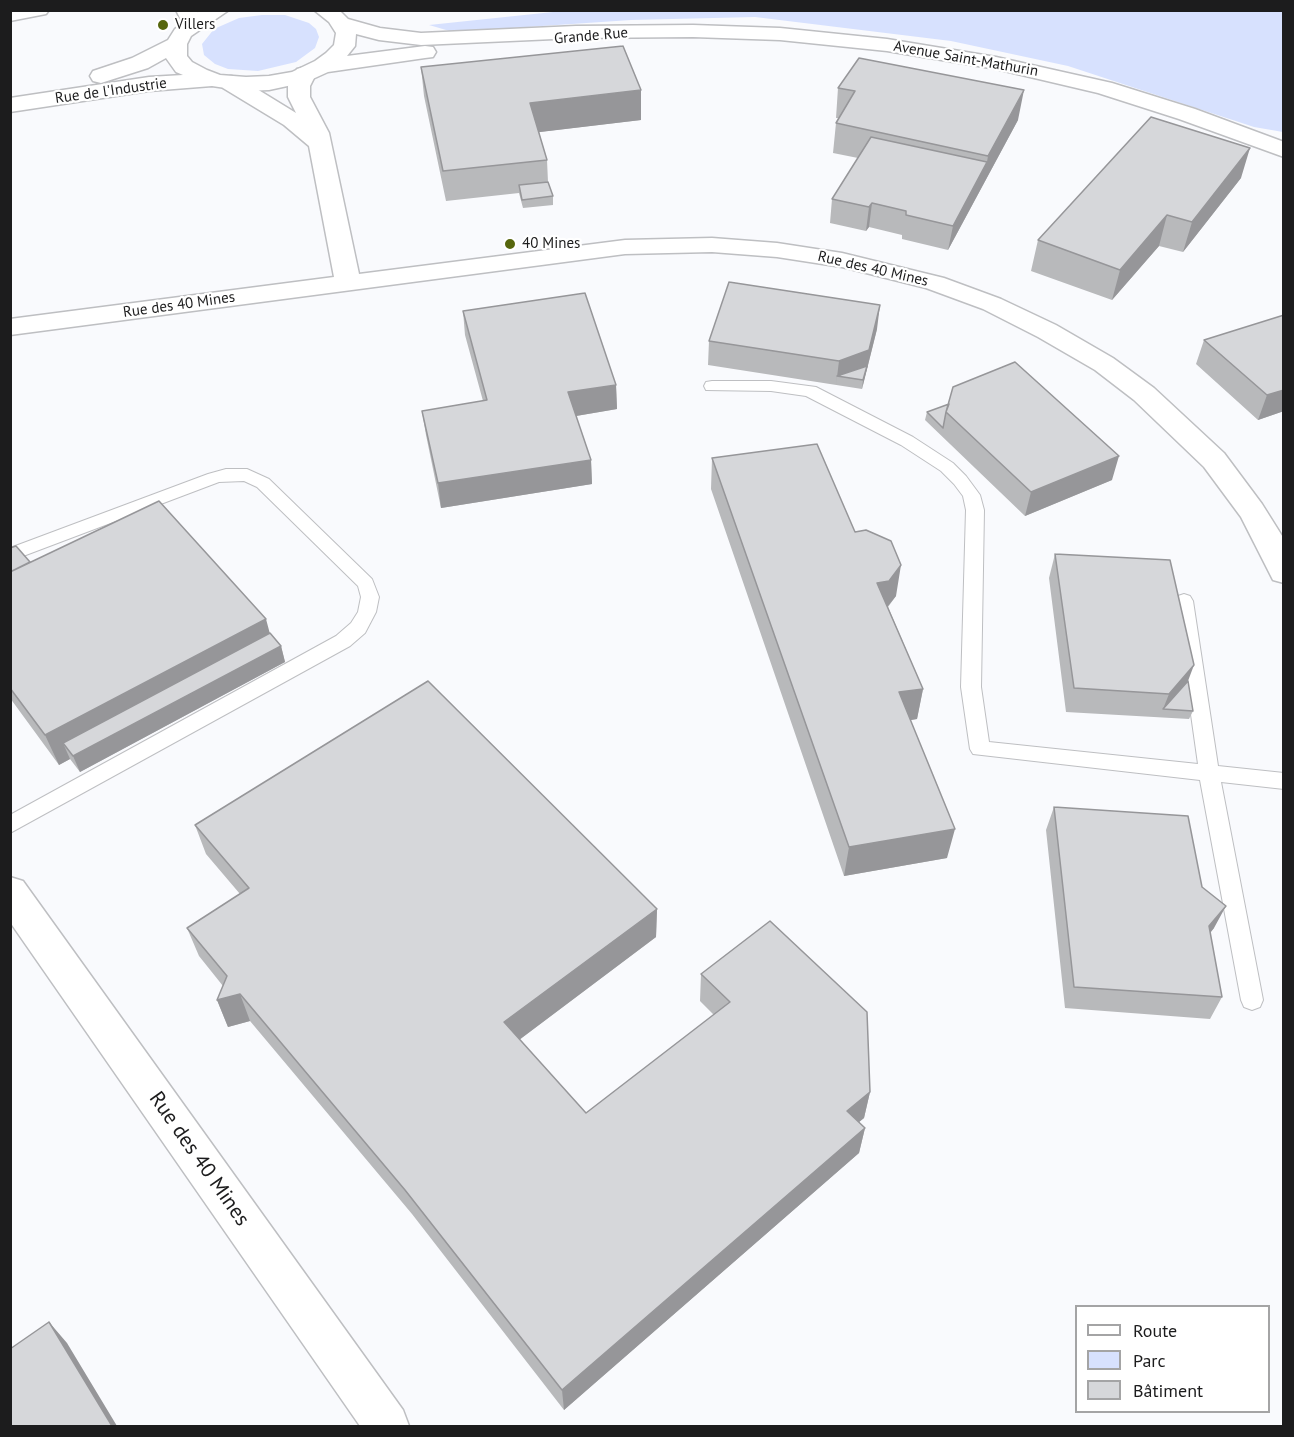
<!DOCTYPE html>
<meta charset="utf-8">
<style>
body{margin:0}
#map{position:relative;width:1294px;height:1437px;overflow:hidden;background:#f9fafd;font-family:"PT Sans",sans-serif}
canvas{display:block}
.frame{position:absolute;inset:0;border:12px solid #1c1c1d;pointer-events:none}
.legend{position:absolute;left:1075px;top:1305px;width:195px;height:108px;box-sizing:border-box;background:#fff;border:2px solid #a4a4a5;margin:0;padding:8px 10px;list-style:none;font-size:18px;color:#1c1c1d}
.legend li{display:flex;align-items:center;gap:12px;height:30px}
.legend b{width:30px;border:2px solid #a4a4a5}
</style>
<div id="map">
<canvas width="1294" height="1437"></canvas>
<div class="frame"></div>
<ul class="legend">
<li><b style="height:8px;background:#fff"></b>Route</li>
<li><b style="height:16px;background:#d7e1fe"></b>Parc</li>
<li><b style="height:16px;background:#d6d7da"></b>Bâtiment</li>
</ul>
</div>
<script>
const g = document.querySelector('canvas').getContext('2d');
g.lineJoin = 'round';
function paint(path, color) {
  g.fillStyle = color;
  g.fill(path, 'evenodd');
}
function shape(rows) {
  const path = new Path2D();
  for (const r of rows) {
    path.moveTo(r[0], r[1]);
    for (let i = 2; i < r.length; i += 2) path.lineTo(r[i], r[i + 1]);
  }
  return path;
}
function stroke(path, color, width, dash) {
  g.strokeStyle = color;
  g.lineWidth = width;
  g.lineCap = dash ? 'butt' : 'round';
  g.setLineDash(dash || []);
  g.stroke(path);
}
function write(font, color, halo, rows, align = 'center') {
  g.font = font + ' "PT Sans",sans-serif';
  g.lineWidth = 4.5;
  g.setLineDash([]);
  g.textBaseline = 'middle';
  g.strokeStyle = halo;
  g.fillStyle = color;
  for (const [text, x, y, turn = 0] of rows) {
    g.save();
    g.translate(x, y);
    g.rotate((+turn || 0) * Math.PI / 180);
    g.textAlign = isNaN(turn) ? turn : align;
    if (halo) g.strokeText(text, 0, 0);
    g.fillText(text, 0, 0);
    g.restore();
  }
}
paint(shape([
 [572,10,1283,11,1283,132,1254,127,1068,66,951,41,755,17,631,20,453,32,429,25],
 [262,15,285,15,309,23,316,29,319,37,315,48,296,62,258,71,228,69,215,64,204,55,202,44,214,29,239,18]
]), '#d7e1fe');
const service = shape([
 [712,381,771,381,816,387,913,437,953,463,966,476,980,495,984,510,981,687,989,742,1198,764,1175,601,1178,596,1184,594,1190,596,1193,601,1218,766,1284,773,1284,789,1221,782,1263,1000,1260,1007,1252,1010,1244,1007,1241,1000,1200,780,973,754,970,749,961,687,966,510,963,496,954,484,941,471,901,445,806,396,771,391,706,390,704,386,706,382,712,381],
 [226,469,247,469,269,479,372,579,379,597,376,612,365,633,350,646,10,833,10,815,336,636,351,623,358,612,361,597,358,586,257,487,244,481,219,482,10,561,10,548,208,474,226,469]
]);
const minor = shape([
 [10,10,49,10,46,14,10,21,10,10],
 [176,10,197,10,202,24,199,28,192,30,185,28,176,10],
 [305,67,313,69,316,74,310,86,310,97,329,133,359,274,625,240,712,238,777,243,842,253,944,278,1001,299,1056,325,1113,358,1154,388,1224,453,1262,504,1284,539,1284,583,1273,580,1241,517,1204,467,1134,400,1095,370,1038,337,983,309,926,288,842,267,777,257,712,252,625,254,10,335,10,319,334,277,309,146,284,125,223,88,220,83,223,78,231,76,239,78,296,113,288,97,288,86,297,69,305,67],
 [10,877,23,881,403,1410,409,1426,360,1426,10,922,10,877]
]);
const tertiary = shape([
 [201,10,229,10,191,36,187,44,187,56,192,62,207,70,220,75,246,77,269,76,292,72,315,61,326,53,334,45,336,33,329,22,314,10,339,10,348,19,380,28,421,33,576,26,693,25,780,28,887,39,996,57,1112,83,1195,109,1284,142,1284,157,1179,119,1098,93,996,69,887,51,780,40,693,37,576,38,421,45,379,40,356,34,355,46,347,56,425,46,433,47,436,52,433,57,425,58,328,72,306,82,269,90,246,91,212,86,149,91,10,112,10,98,149,77,183,75,176,72,166,58,148,68,101,83,93,81,90,76,93,71,132,58,168,40,175,29,201,10]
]);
stroke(service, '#bebfc2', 2);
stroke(minor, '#bebfc2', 3);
stroke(tertiary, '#bebfc2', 3);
paint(service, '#fff');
paint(minor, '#fff');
paint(tertiary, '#fff');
paint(shape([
 [421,67,641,120,539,132,547,160,548,182,553,196,553,205,523,208,519,193,446,201,424,96],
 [838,88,1018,120,948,250,902,239,902,235,869,227,866,231,830,223,832,199,858,158,833,153,836,123,838,118,836,118],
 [1241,178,1183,252,1159,246,1112,300,1031,271,1038,240],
 [463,311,616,385,617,409,576,416,591,460,592,484,441,508,426,435,422,411,483,401,465,335],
 [1284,315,1284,411,1258,420,1196,364,1204,340],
 [877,329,862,389,708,365,709,341],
 [949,404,1112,480,1025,516,925,420,927,412],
 [712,458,896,596,888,607,923,689,917,719,910,720,947,858,844,876,711,489],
 [10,548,30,562,270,633,281,646,285,662,80,772,70,759,59,765,10,698],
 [1055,554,1188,681,1193,711,1189,719,1066,712,1049,578],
 [1054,807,1202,887,1214,928,1210,933,1222,997,1210,1019,1065,1008,1046,830],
 [195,825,657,909,656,937,519,1040,586,1113,714,1015,700,1001,701,974,870,1092,864,1118,859,1122,865,1128,859,1153,564,1410,412,1214,250,1021,228,1027,217,1000,223,986,199,956,187,928,240,894,206,854]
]), '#b8b9bb');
paint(shape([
 [641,90,641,120,532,133,530,103],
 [1024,90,1018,120,948,250,953,226,987,162,988,156],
 [1250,148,1241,178,1183,252,1192,222],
 [872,203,869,227,866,231,869,207],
 [1167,215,1159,246,1112,300,1120,270],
 [880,305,877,329,862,389,863,380,837,376,836,385,839,361],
 [616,385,617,409,570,417,568,392],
 [1284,390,1284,411,1258,420,1267,395],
 [1119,456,1112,480,1025,516,1031,492],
 [591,460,592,484,441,508,438,483],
 [901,565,896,596,884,611,877,583],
 [266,619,274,649,281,646,285,662,80,772,73,756,63,743,70,759,59,765,45,735],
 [1194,665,1185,689,1163,709,1169,694],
 [923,689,917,719,893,723,899,692],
 [955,829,947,858,844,876,849,847],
 [1226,906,1214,928,1198,948,1209,926],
 [657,909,656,937,507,1049,504,1022],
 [240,994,250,1021,228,1027,217,1000],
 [870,1092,864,1118,842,1136,847,1111],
 [865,1128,859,1153,564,1410,562,1390],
 [49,1322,67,1343,117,1426,112,1426]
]), '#969699');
const building = shape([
 [623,46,641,90,530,103,547,160,443,171,421,67,623,46],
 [859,58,1024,90,988,156,836,123,855,91,838,88,859,58],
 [1151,117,1250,148,1192,222,1167,215,1120,270,1038,240,1151,117],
 [871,137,987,162,953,226,906,215,906,211,872,203,869,207,832,199,871,137],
 [548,182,553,196,522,200,519,185,548,182],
 [729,282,880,305,869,350,839,361,709,341,729,282],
 [585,293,616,385,568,392,591,460,438,483,422,411,487,400,463,311,585,293],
 [1284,315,1284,390,1267,395,1204,340,1284,315],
 [1015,362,1119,456,1031,492,946,412,953,387,1015,362],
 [867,366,863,380,837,376,867,366],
 [949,404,946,412,943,428,927,412,949,404],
 [817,444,855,532,866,530,891,541,901,565,889,581,877,583,923,689,899,692,955,829,849,847,712,458,817,444],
 [159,501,266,619,45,735,10,688,10,572,159,501],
 [16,546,30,562,10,572,10,548,16,546],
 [1055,554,1170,560,1194,665,1169,694,1074,688,1055,554],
 [270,633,281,646,73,756,63,743,270,633],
 [428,681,657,909,504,1022,586,1113,730,1002,701,974,770,921,867,1012,870,1092,847,1111,865,1128,562,1390,405,1190,240,994,217,1000,227,976,187,928,249,888,195,825,428,681],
 [1188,681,1193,711,1163,709,1188,681],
 [1054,807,1188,816,1202,887,1226,906,1209,926,1222,997,1074,987,1054,807],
 [49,1322,112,1426,10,1426,10,1349,49,1322]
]);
paint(building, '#d6d7da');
stroke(building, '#969699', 1.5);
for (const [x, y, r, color] of [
 [163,25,6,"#56660d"],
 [510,244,6,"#56660d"]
]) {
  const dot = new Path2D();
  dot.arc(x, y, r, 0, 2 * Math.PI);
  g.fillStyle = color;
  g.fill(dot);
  stroke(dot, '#fff', 2);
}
write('15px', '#1c1c1d', '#fff', [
 ["Villers",175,25],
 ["40 Mines",522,244]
], 'left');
write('15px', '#1c1c1d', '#fff', [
 ["Grande Rue",591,36,-5],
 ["Avenue Saint-Mathurin",966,59,10],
 ["Rue de l'Industrie",111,91,-8],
 ["Rue des 40 Mines",873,269,13],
 ["Rue des 40 Mines",179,305,-8]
]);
write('21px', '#1c1c1d', '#fff', [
 ["Rue des 40 Mines",199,1159,55]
]);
</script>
